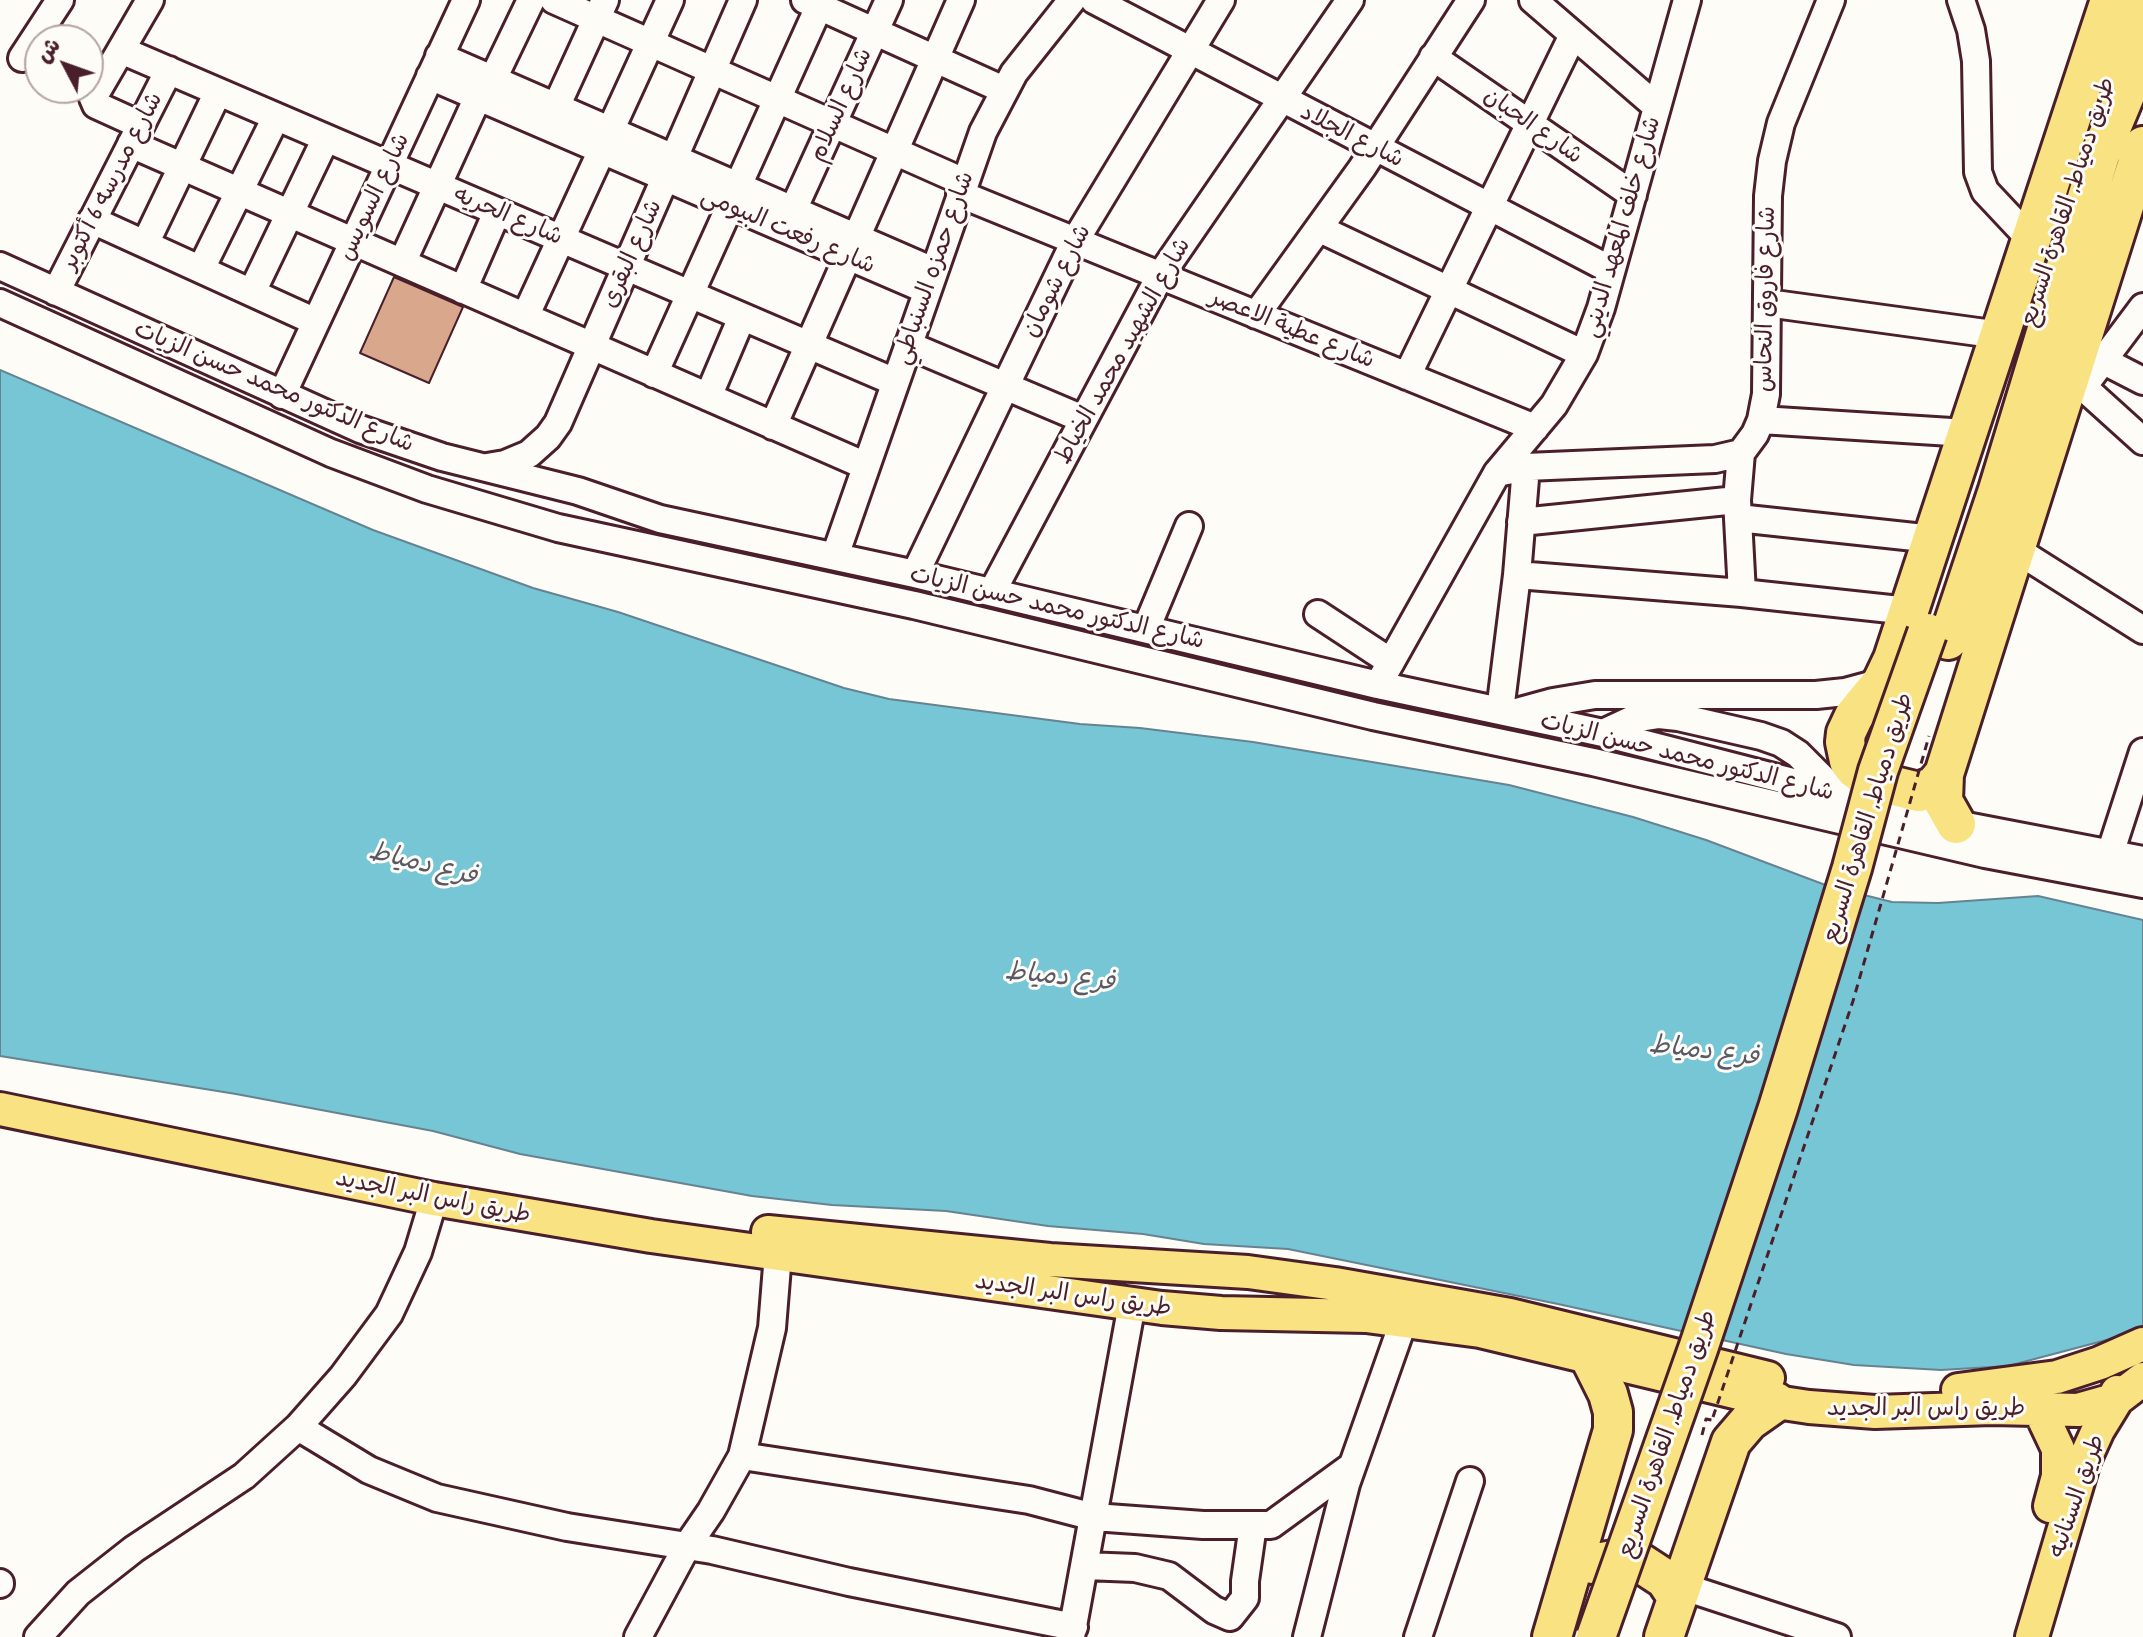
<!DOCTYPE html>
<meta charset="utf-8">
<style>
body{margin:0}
#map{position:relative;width:2143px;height:1637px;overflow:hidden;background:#fdfcf7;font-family:"Patrick Hand","Playpen Sans Arabic",sans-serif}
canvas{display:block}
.north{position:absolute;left:24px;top:24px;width:80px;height:80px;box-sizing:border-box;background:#fdfcf7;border:2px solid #b5a4a5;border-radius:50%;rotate:311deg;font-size:22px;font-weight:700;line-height:32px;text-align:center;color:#4a1f2b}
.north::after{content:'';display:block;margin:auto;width:28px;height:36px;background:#4a1f2b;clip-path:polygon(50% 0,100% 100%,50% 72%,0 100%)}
</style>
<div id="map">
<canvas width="2143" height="1637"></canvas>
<div class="north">ش</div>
</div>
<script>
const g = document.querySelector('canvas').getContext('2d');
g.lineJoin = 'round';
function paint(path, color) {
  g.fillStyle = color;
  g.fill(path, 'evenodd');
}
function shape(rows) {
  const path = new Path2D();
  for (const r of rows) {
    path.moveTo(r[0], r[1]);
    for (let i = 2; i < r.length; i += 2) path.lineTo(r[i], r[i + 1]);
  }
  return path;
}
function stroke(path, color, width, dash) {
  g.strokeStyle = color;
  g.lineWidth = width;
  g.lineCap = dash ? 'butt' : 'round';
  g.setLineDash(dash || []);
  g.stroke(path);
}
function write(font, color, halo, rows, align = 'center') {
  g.font = font + ' "Patrick Hand","Playpen Sans Arabic",sans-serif';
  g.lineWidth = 6;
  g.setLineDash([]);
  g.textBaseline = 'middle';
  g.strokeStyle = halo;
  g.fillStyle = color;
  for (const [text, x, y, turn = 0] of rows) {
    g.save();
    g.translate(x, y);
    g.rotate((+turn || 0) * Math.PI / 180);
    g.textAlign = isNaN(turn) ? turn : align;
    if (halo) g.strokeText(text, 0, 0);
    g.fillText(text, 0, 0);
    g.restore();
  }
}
const water = shape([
 [0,370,373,530,533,588,618,612,844,688,889,699,1080,724,1140,728,1253,742,1509,785,1633,817,1706,840,1828,886,1892,902,1938,903,2038,896,2143,920,2143,1326,2133,1333,2008,1366,1941,1370,1854,1365,1786,1354,1558,1304,1288,1249,1204,1244,1143,1234,1048,1226,946,1211,832,1205,752,1196,520,1154,433,1131,236,1094,0,1056,0,370]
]);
paint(water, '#77c6d5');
stroke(water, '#658391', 2);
const building = shape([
 [394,277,463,307,429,383,360,353,394,277]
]);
paint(building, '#d9a78c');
stroke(building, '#4a1f2b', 2);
const minor = shape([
 [554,0,964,182],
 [805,0,1004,90],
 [1094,0,1611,270],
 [1533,0,1657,107],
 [1961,0,1971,30,1976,61,1978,172,1985,191,2031,240],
 [121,50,895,382],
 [439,56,933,271],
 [1433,57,1633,195],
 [22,58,60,0],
 [430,76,927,290],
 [493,79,531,0],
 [556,107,605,0],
 [140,125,96,105,93,98,150,0],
 [610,131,670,0],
 [131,144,866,466],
 [738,186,822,0],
 [960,194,1535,428],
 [793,210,889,0],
 [92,220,316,322],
 [1320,229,1584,354],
 [856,238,961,0],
 [145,244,218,92],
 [402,263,478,97],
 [0,266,360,429,442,457,578,491,660,519,915,574,1378,685,1603,733,1956,824,2143,860],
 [201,269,276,117],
 [463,290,497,212],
 [56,292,169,70],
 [252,292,326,138],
 [0,303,331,453,427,489,558,528,914,605,1373,716,1593,762,1985,854,2143,884],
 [1767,303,2000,335],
 [1256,315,1362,168,1471,0],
 [525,317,602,150],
 [908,345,1083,419],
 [2104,361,2143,381],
 [654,374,730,206],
 [1407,376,1573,35],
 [2071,376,2143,441],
 [2083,387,2143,307],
 [282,395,466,0],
 [708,397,742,317],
 [1761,420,1967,433],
 [773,426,848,256],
 [1741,453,1737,500,1742,593],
 [487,467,505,464,529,454,548,437,558,423,743,0],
 [1497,473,1526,467,1715,459,1741,453,1755,434,1761,420,1766,394,1768,196,1772,161,1781,123,1831,0],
 [1738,518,1933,539],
 [1521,522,1737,500],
 [2015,549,2143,630],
 [835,556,983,132,1014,73,1072,0],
 [915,574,1075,241,1221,0],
 [1517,575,1742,593,1909,611],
 [992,592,1160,276,1350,0],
 [1318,614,1391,662],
 [1146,629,1189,526],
 [1378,685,1497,473,1554,405,1584,354,1601,308,1687,0],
 [1500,711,1517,575,1526,467],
 [1513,713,1553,702,1595,695,1816,695,1845,692,1882,682],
 [1603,733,1633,719,1659,715,1678,717,1761,736,1781,743,1798,754,1836,792],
 [2110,854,2143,752],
 [298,1427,369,1470,437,1498,567,1527,712,1550,849,1582,1074,1627],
 [742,1456,1029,1500,1094,1517,1203,1525,1271,1525,1352,1466],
 [1085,1566,1135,1568,1169,1576,1214,1610,1230,1617,1245,1598,1245,1581,1253,1525],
 [0,1583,0,1584],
 [1681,1586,1837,1637],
 [38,1637,78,1593,134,1549,244,1476,298,1427,343,1376,389,1314,418,1252,434,1199],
 [638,1637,687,1546,711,1511,742,1456,772,1328,778,1254],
 [1071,1637,1132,1304],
 [1307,1637,1346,1484,1404,1320],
 [1418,1637,1470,1481]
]);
const major = shape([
 [0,1109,434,1199,651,1236,1162,1308,1221,1313,1366,1316,1480,1331,1776,1402,1809,1407,1875,1412,1992,1408,2078,1410,2117,1399,2143,1379],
 [768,1232,1050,1260,1248,1272,1335,1284,1510,1315,1768,1378],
 [1958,1390,2057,1377,2100,1363,2143,1344],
 [2033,1396,2058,1449,2058,1476,2050,1506],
 [2032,1637,2084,1461,2098,1430,2117,1399,2117,1392]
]);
const highway = shape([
 [2109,75,2140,0],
 [1948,640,1998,490,2100,155,2143,52],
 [1944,774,1934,786,1919,792,1870,780,1855,769,1849,761,1845,742,1846,733,1854,716,1882,682,1893,659,2110,0],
 [1956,824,1943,801,1944,774,2143,146],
 [1592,1564,1618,1559,1639,1562,1665,1579,1677,1597],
 [1552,1637,1613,1430,1613,1412,1608,1394,1590,1358],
 [1664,1637,1731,1442,1749,1421,1776,1402]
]);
stroke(minor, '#4a1f2b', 32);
stroke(major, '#4a1f2b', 38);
stroke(highway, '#4a1f2b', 44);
stroke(shape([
 [1702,1435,1706,1419,1712,1420]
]), '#4a1f2b', 3, [8, 6]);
stroke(minor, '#fdfcf7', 26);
stroke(major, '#f8e281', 32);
stroke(highway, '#f8e281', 38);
const highwayBridge = shape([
 [1596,1637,1699,1346,1778,1108,1852,868,1878,771,1927,633]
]);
stroke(highwayBridge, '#4a1f2b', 44, []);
stroke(shape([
 [1713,1417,1853,1001,1929,736]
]), '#4a1f2b', 3, [8, 6]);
stroke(highwayBridge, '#f8e281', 38);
write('24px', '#4a1f2b', '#fdfcf7', [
 ["شارع السلام",841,105,-66],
 ["شارع الحبان",1533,126,35],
 ["شارع الجلاد",1352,136,27],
 ["شارع مدرسه 6 أكتوبر",112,181,-63],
 ["شارع السويس",374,197,-65],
 ["طريق دمياط, القاهرة السريع",2068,202,-72],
 ["شارع الحريه",508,216,23],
 ["شارع خلف المعهد الديني",1622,227,-74],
 ["شارع رفعت البيومى",788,231,23],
 ["شارع البقرى",632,254,-66],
 ["شارع حمزه السنباطي",934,268,-71],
 ["شارع شومان",1057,281,-63],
 ["شارع فاروق النحاس",1766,299,-89],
 ["شارع عطية الاعصر",1292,329,22],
 ["شارع الشهيد محمد الخياط",1123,351,-61],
 ["شارع الدكتور محمد حسن الزيات",274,387,23],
 ["شارع الدكتور محمد حسن الزيات",1057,608,13],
 ["شارع الدكتور محمد حسن الزيات",1687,757,14],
 ["طريق دمياط, القاهرة السريع",1868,818,-73],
 ["طريق راس البر الجديد",433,1197,11],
 ["طريق راس البر الجديد",1073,1295,8],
 ["طريق راس البر الجديد",1926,1409],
 ["طريق دمياط, القاهرة السريع",1667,1434,-71],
 ["طريق السنانيه",2077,1496,-71]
]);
write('italic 26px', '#5a5966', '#fdfcf7', [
 ["فرع دمياط",423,864,14],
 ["فرع دمياط",1060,977,6],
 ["فرع دمياط",1704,1051,7]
]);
</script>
